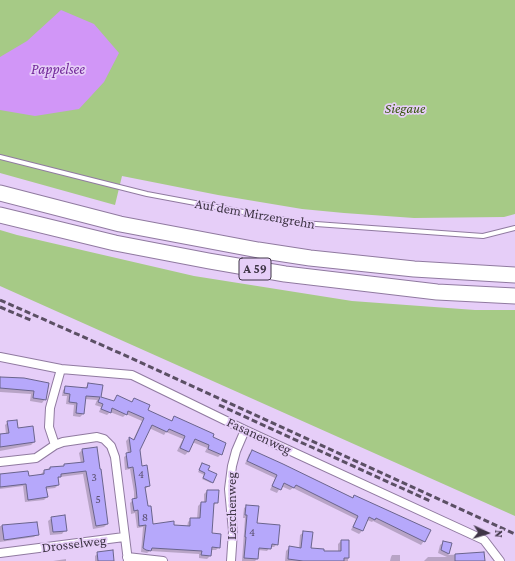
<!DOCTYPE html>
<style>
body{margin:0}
#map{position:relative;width:515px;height:561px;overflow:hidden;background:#e6cef8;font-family:"Crimson Pro",serif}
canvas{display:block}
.north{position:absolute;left:467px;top:513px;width:40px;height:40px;-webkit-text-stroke:3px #e6cef8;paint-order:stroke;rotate:94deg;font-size:11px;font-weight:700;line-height:16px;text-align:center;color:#3f3546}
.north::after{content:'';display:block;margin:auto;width:14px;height:18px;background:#3f3546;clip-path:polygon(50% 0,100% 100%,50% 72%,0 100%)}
</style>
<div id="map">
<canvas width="515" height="561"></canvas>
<div class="north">N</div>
</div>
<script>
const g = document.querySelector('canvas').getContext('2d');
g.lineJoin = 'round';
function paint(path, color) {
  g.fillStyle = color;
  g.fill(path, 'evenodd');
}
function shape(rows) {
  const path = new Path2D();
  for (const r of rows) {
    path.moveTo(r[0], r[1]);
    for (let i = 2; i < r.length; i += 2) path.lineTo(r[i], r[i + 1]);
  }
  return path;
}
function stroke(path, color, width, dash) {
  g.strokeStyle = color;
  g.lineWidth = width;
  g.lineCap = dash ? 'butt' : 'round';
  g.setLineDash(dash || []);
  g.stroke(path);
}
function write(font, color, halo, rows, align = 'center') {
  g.font = font + ' "Crimson Pro",serif';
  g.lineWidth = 3.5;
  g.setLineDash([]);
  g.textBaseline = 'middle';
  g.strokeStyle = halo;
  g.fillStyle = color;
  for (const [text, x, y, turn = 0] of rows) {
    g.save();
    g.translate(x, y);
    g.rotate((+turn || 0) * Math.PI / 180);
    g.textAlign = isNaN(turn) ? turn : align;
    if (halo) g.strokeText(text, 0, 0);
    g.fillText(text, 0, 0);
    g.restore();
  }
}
paint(shape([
 [0,0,515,0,515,214,504,217,414,218,344,213,302,209,218,195,122,176,115,205,0,173],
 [0,230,17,235,194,276,352,301,475,310,515,310,515,516,0,286]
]), '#a6ca86');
paint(shape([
 [61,10,94,24,119,53,104,82,79,109,35,116,0,110,0,57,27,41]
]), '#d196f7');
paint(shape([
 [0,373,0,378,24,379,45,399,42,403,30,401,31,394,0,392],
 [88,384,101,386,100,397,113,402,117,397,131,403,134,399,147,410,171,421,175,417,211,438,221,454,218,457,205,452,207,448,192,442,188,452,185,455,177,451,183,439,166,432,164,435,149,428,139,450,141,467,149,486,145,489,147,507,152,525,187,527,188,522,191,519,197,519,198,506,201,503,204,503,204,494,207,491,217,502,214,505,211,534,219,547,216,550,210,550,210,556,207,559,199,558,199,554,150,551,147,553,141,552,143,527,137,528,135,513,131,514,130,503,134,499,134,492,130,469,125,470,124,457,128,454,126,441,129,438,133,440,142,421,126,414,123,417,110,412,107,415,99,412,101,407,95,405,97,400,85,399,83,414,80,417,73,416,74,405,66,404,67,396,62,396,63,390,66,387,85,389],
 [8,422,17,430,34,442,31,445,0,451,0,435,6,434,5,425],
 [82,450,107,524,104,527,93,529,83,474,60,477,57,479,58,485,55,488,46,489,47,497,44,500,25,502,23,486,0,489,0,476,28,478,41,476,41,474,44,471,50,468,81,463,79,453],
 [253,451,352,499,355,496,429,530,424,541,421,545,373,521,372,522,367,520,362,531,359,534,351,530,356,519,293,488,290,490,281,486,277,493,270,490,275,478,245,464,249,454],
 [202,464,212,482,211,483,202,479,204,475,198,472],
 [247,506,256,524,277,544,274,547,270,547,267,551,258,550,257,559,255,561,242,561,245,518,243,518,244,508],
 [52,518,65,530,62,534,50,535,48,521],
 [36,523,37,534,34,537,0,542,0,526],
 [304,532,310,549,323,552,338,552,338,544,341,541,348,541,348,561,285,561,286,551,290,547,299,548,300,535],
 [444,542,451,544,448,555,483,553,484,561,488,561,424,561,428,557,447,557,438,553,440,545],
 [98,553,113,561,95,561,95,556],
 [392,555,400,555,400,561,390,561,391,557],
 [66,559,66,561,52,561,53,561]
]), '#0003');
const building = shape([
 [0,377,24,378,49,383,46,400,33,398,34,391,0,388,0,377],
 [88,383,103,385,101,397,114,401,117,395,132,402,134,398,150,405,148,410,172,421,174,416,214,434,213,437,226,443,222,455,208,449,209,445,195,439,189,452,180,448,185,436,169,429,167,432,152,425,140,450,142,466,147,465,150,486,145,487,148,506,151,506,153,524,174,521,174,525,190,526,190,518,200,518,201,502,206,502,207,490,219,490,218,503,214,503,212,533,221,534,220,548,212,547,211,556,201,555,202,551,152,548,151,551,146,550,143,548,146,525,139,526,138,510,134,511,132,499,137,498,136,488,133,467,128,468,126,453,131,452,129,437,134,440,144,418,128,411,127,415,112,408,111,413,101,409,103,404,98,402,100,397,86,396,84,414,76,413,77,403,69,402,70,394,64,393,65,386,87,388,88,383],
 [17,420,18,428,33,426,35,442,0,447,0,434,9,433,7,421,17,420],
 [97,447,100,469,101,469,108,524,96,526,86,471,61,474,61,477,58,477,59,485,46,487,48,497,28,500,26,484,0,487,0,474,28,471,29,476,44,474,44,470,50,469,50,467,64,466,64,464,84,462,82,449,97,447],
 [252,450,283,464,353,498,354,495,431,530,425,542,376,518,375,520,369,517,363,531,353,527,358,516,296,485,294,488,284,483,281,490,272,486,277,475,247,461,252,450],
 [202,463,210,466,208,470,217,474,213,483,203,478,205,473,199,470,202,463],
 [246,505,259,506,257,523,280,525,278,545,272,544,271,549,259,548,258,559,244,558,246,537,245,537,247,515,245,515,246,505],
 [65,515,67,531,53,532,51,517,65,515],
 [37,522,39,535,4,540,2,525,37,522],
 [303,531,313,532,311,548,324,549,324,551,341,551,341,540,349,540,349,558,344,558,344,561,303,561,288,559,289,546,301,548,303,531],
 [443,541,452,543,449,554,441,550,443,541],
 [113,550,114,561,98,561,97,552,113,550],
 [484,552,485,561,455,561,455,554,484,552]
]);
paint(building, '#b6a8fb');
stroke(building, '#6a648c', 1);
const service = shape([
 [0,157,147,194,302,223,483,236,515,228]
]);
const minor = shape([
 [0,357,61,369,132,375,245,430,484,540,500,561],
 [61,369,50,408,49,427,55,445,63,442,97,437,104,439,111,446,115,457,128,561],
 [0,462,36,458,55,445],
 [0,553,124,537],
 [127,557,163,561],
 [231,561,233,531,229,489,232,466,236,451,245,430]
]);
const motorway = shape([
 [0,193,120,224,258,250,310,258,414,269,515,275],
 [0,215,115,243,209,261,285,274,437,292,515,296]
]);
stroke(service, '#907aa0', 6);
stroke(minor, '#907aa0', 10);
stroke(motorway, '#907aa0', 17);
stroke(service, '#fff', 4);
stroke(minor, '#fff', 8);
stroke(motorway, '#fff', 15);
stroke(shape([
 [0,300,131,358,515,534],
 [0,307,33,321],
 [219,405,430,501]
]), '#5b4f64', 3, [6, 3]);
write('12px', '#5d5273', null, [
 ["4",141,474],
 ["3",94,477],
 ["5",98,499],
 ["8",145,517],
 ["4",252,532]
]);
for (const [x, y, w] of [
 [255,269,32]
]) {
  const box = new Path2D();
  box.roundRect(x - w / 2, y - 11, w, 22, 3);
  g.fillStyle = '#e6cef8';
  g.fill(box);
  stroke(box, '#3f3546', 1);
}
write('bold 13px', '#3f3546', null, [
 ["A 59",255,269]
]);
write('italic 14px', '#36560b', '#e6cef8', [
 ["Siegaue",405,109]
]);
write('14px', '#3f3546', '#e6cef8', [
 ["Auf dem Mirzengrehn",255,214,10],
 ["Fasanenweg",259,436,25],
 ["Lerchenweg",232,506,-90],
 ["Drosselweg",74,544,-7]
]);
write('italic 15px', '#742b9b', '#e6cef8', [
 ["Pappelsee",58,69]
]);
</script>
